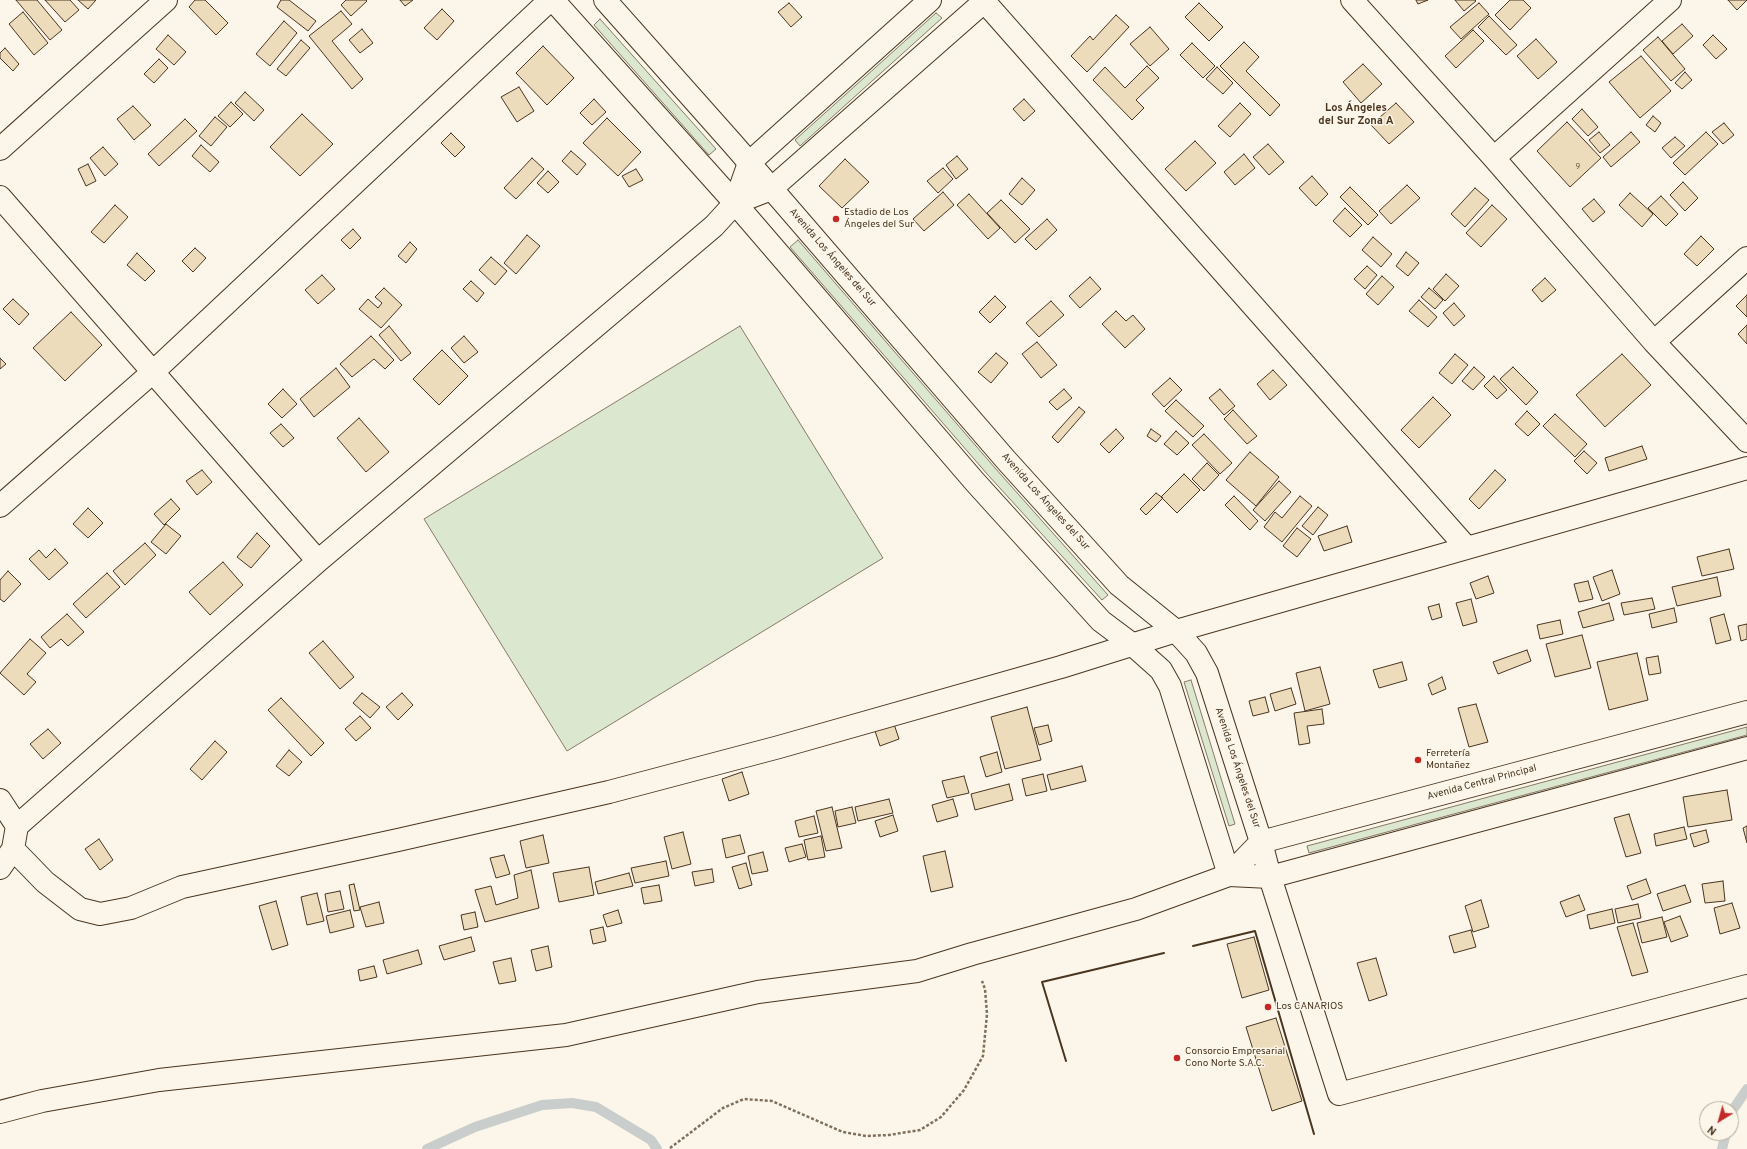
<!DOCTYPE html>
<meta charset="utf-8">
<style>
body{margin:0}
#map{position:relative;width:1747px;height:1149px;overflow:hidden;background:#fbf6e9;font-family:Overpass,sans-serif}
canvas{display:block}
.north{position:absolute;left:1699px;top:1101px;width:40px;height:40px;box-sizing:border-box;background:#fbf6e9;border:1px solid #b4a999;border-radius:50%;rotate:217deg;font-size:11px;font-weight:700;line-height:16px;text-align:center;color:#4a3520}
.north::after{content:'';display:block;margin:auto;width:14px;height:18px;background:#c62828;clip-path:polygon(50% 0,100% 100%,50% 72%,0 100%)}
</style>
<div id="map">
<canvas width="1747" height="1149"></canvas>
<div class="north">N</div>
</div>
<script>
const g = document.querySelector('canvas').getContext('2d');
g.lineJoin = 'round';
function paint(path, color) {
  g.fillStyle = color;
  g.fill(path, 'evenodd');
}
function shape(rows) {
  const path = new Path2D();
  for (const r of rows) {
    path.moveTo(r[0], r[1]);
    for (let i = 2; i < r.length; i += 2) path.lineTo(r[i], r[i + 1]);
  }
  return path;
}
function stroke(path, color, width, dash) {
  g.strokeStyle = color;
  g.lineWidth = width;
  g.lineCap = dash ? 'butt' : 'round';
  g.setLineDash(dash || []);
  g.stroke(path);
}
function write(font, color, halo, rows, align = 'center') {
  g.font = font + ' Overpass,sans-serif';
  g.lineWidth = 3;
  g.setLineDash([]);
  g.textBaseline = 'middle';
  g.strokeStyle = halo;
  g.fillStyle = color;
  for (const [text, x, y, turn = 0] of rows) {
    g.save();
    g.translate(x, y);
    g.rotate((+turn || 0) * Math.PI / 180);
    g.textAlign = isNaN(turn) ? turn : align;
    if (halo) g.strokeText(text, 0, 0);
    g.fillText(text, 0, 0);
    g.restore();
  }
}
const green = shape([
 [936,13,942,18,800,146,795,140,936,13],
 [600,19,716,149,709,155,594,25,600,19],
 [798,240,995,468,1108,595,1102,600,988,475,790,247,798,240],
 [740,326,883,558,567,751,424,519,740,326],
 [1191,680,1235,824,1229,826,1184,682,1191,680],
 [1747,727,1747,735,1309,853,1307,846,1747,727]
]);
paint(green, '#dce7d0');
stroke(green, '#887966', 1);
stroke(shape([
 [1731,1116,1732,1111,1747,1089],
 [427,1149,475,1127,542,1105,572,1103,596,1107,651,1140,657,1149],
 [1722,1149,1726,1133]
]), '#c9cecd', 10);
const building = shape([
 [16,0,37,0,62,30,50,40,16,0],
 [45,0,70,0,79,10,65,22,45,0],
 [78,0,96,0,88,9,78,0],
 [195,0,205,0,228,23,216,35,189,7,195,0],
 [281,0,289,0,316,21,308,31,277,7,281,0],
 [346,0,366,0,367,1,351,16,341,5,346,0],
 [400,0,413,0,405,6,400,0],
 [1416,0,1428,0,1418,4,1416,0],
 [1455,0,1475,0,1476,1,1464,11,1455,0],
 [1510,0,1523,0,1531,8,1510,30,1495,15,1510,0],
 [1728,0,1747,0,1737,10,1728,0],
 [789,3,802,17,791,27,778,12,789,3],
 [1199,3,1223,27,1209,41,1185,17,1199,3],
 [1479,3,1489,14,1461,39,1450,27,1479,3],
 [442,9,454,21,437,40,424,28,442,9],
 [341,11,352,24,332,41,363,79,352,89,309,36,341,11],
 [23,12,48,43,34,55,9,24,23,12],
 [1116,15,1129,27,1087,72,1071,56,1090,36,1093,40,1116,15],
 [1489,16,1517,45,1506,55,1478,27,1489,16],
 [284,21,297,33,270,66,256,54,284,21],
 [1682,24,1693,36,1673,54,1662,41,1682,24],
 [1150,27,1169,49,1150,66,1130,44,1150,27],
 [362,29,373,43,360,53,349,40,362,29],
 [1473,30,1484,41,1456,68,1445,56,1473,30],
 [168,35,186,52,174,65,156,49,168,35],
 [1713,35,1727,49,1716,59,1703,45,1713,35],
 [1658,37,1685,69,1671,81,1643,50,1658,37],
 [1536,39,1557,62,1538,79,1517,56,1536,39],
 [301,40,310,48,286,76,277,69,301,40],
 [1244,42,1259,57,1246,71,1280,105,1270,116,1220,66,1244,42],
 [1192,43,1215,66,1203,78,1180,55,1192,43],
 [543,46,574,78,547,105,516,73,543,46],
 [5,48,19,64,13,71,0,58,0,53,5,48],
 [1641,56,1671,91,1640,118,1609,82,1641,56],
 [159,59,168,68,154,83,144,74,159,59],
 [1363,64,1382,84,1361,103,1343,82,1363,64],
 [1147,66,1159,78,1136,100,1144,108,1132,120,1093,80,1105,67,1125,88,1147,66],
 [1217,67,1233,83,1223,94,1206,79,1217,67],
 [1685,72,1692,80,1682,89,1675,83,1685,72],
 [519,87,534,111,517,122,501,97,519,87],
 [245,92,264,110,254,121,235,103,245,92],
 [594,99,606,112,592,125,580,113,594,99],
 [1024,99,1035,111,1024,121,1013,109,1024,99],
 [231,102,243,114,230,127,218,116,231,102],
 [1240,103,1251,114,1230,137,1218,126,1240,103],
 [1396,103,1414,122,1389,144,1371,125,1396,103],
 [133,106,151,125,134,140,117,119,133,106],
 [1582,109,1598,127,1588,136,1572,119,1582,109],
 [302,114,333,144,300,176,270,147,302,114],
 [1653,116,1661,123,1655,132,1646,125,1653,116],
 [215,117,227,127,211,146,199,136,215,117],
 [607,118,641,152,618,176,583,143,607,118],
 [185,119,197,131,159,166,148,154,185,119],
 [1567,122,1601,158,1570,187,1537,151,1567,122],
 [1724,123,1734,135,1723,144,1712,132,1724,123],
 [1599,132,1610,145,1600,153,1589,140,1599,132],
 [1631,132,1640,142,1611,167,1603,157,1631,132],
 [1706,132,1718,144,1685,175,1673,163,1706,132],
 [451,133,465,147,455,157,441,143,451,133],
 [1675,137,1685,146,1671,158,1662,148,1675,137],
 [1195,141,1216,163,1186,191,1165,169,1195,141],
 [1268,144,1284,162,1269,175,1253,157,1268,144],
 [201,145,219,162,210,172,192,156,201,145],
 [103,147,118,164,105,176,90,158,103,147],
 [571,151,586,164,577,175,562,161,571,151],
 [1244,154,1255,168,1235,185,1224,172,1244,154],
 [957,156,968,169,956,179,946,165,957,156],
 [532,158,544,169,516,199,504,188,532,158],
 [845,159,869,182,842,208,819,186,845,159],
 [88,164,96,181,86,186,78,169,88,164],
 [943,168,953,179,938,193,927,181,943,168],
 [636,169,643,180,629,187,622,176,636,169],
 [548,171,559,182,548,193,537,183,548,171],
 [1312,176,1328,194,1316,206,1299,188,1312,176],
 [1022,178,1035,190,1022,205,1009,194,1022,178],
 [1683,182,1698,198,1685,211,1670,195,1683,182],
 [1407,185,1420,198,1391,224,1379,211,1407,185],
 [1350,187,1378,215,1368,225,1340,197,1350,187],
 [1475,188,1489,200,1465,227,1451,214,1475,188],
 [943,192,954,205,924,231,913,219,943,192],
 [1630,193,1653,214,1642,227,1619,205,1630,193],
 [969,194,1000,228,988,239,957,205,969,194],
 [1661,196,1678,214,1666,226,1648,208,1661,196],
 [1594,199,1605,212,1593,222,1582,209,1594,199],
 [1001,200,1030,229,1015,243,987,213,1001,200],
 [115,205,128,217,104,243,91,232,115,205],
 [1492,205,1507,219,1481,247,1466,233,1492,205],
 [1345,208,1362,225,1350,237,1333,221,1345,208],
 [1047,219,1057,230,1036,250,1025,239,1047,219],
 [353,229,361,238,350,249,341,240,353,229],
 [527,235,540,246,516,274,504,263,527,235],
 [1701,236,1714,249,1697,266,1684,254,1701,236],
 [1373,237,1392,254,1381,267,1362,250,1373,237],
 [410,242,417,249,406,263,398,256,410,242],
 [195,248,206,258,193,272,182,261,195,248],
 [1406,252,1419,263,1408,276,1396,266,1406,252],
 [137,253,155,271,145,281,127,265,137,253],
 [491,257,507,271,495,285,479,270,491,257],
 [1367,266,1377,275,1365,289,1354,279,1367,266],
 [1446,274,1459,286,1445,301,1433,289,1446,274],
 [322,275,335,289,318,304,305,290,322,275],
 [1382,276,1394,287,1378,305,1366,294,1382,276],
 [1090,277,1101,289,1080,308,1069,296,1090,277],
 [1545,278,1556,290,1542,302,1532,290,1545,278],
 [471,281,484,293,477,302,463,289,471,281],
 [384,288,402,305,381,328,359,309,368,299,378,308,382,303,375,297,384,288],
 [1429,288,1443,300,1435,309,1421,297,1429,288],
 [1747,295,1747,317,1736,306,1747,295],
 [995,296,1006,307,990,323,979,312,995,296],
 [13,299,29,314,19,325,3,309,13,299],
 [1419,300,1437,317,1428,327,1409,311,1419,300],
 [1051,301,1064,315,1039,337,1026,323,1051,301],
 [1454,303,1465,316,1454,326,1443,313,1454,303],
 [1116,311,1126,321,1133,315,1145,329,1125,348,1102,324,1116,311],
 [71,312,102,345,65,381,33,348,71,312],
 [1747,325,1747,344,1738,334,1747,325],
 [389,326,411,353,401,361,379,335,389,326],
 [371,336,394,360,385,369,374,359,352,377,340,364,371,336],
 [464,336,478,352,464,363,451,348,464,336],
 [1037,342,1057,365,1041,378,1022,354,1037,342],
 [442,350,468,376,439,405,413,379,442,350],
 [996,353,1008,363,991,383,978,372,996,353],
 [1455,354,1468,365,1452,384,1439,373,1455,354],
 [1622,354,1651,385,1605,427,1576,395,1622,354],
 [0,358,6,364,0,369,0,358],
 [1474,367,1485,377,1473,390,1462,381,1474,367],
 [1513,367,1538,392,1526,405,1500,379,1513,367],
 [336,368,350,387,314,417,300,399,336,368],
 [1273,370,1287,385,1270,400,1257,384,1273,370],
 [1494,376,1507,390,1497,399,1484,386,1494,376],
 [1170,378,1182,390,1164,407,1152,394,1170,378],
 [283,389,297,404,282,418,268,404,283,389],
 [1064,389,1072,398,1057,410,1049,402,1064,389],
 [1220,389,1235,406,1224,415,1209,398,1220,389],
 [1433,397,1451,415,1419,448,1401,430,1433,397],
 [1176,400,1204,426,1193,437,1165,411,1176,400],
 [1079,407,1085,412,1058,443,1052,437,1079,407],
 [1233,410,1257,436,1247,444,1224,419,1233,410],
 [1527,411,1540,424,1528,436,1515,424,1527,411],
 [1555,414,1587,444,1575,457,1543,426,1555,414],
 [359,418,389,452,366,472,337,438,359,418],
 [281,424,294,438,283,447,270,433,281,424],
 [1116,429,1124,438,1109,453,1100,444,1116,429],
 [1151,429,1161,436,1156,442,1147,436,1151,429],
 [1176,431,1189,443,1177,455,1164,444,1176,431],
 [1204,434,1232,463,1220,474,1192,445,1204,434],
 [1642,446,1647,459,1609,471,1605,458,1642,446],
 [1584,451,1597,463,1587,474,1574,461,1584,451],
 [1250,452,1279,477,1256,506,1226,480,1250,452],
 [1207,463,1219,475,1204,491,1192,479,1207,463],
 [202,470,212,482,197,495,186,481,202,470],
 [1495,470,1506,480,1479,509,1469,499,1495,470],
 [1184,474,1200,490,1177,513,1161,497,1184,474],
 [1279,481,1291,492,1265,521,1253,510,1279,481],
 [1156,493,1163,498,1146,515,1140,509,1156,493],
 [1234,496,1258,521,1250,530,1225,505,1234,496],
 [1300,496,1312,506,1282,542,1264,527,1275,512,1282,518,1300,496],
 [171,499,180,509,164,525,154,514,171,499],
 [1318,507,1328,515,1313,535,1302,526,1318,507],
 [88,508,103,523,88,538,73,524,88,508],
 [166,524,181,536,166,554,151,542,166,524],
 [1347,526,1352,542,1324,551,1318,536,1347,526],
 [1297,528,1311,539,1297,557,1283,546,1297,528],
 [257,533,270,546,251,568,237,557,257,533],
 [145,543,156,555,125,585,113,571,145,543],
 [55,549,68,563,49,580,29,559,39,550,46,558,55,549],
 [1729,549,1734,569,1702,576,1697,557,1729,549],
 [223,562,243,585,210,615,189,592,223,562],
 [1612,570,1620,594,1602,601,1593,577,1612,570],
 [8,571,21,584,4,602,0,599,0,580,8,571],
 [107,573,120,587,86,618,73,604,107,573],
 [1488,576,1494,593,1476,599,1470,583,1488,576],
 [1717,577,1721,596,1677,606,1672,587,1717,577],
 [1588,581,1593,599,1579,602,1574,584,1588,581],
 [1652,598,1655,609,1624,615,1621,603,1652,598],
 [1471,599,1477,622,1463,626,1456,603,1471,599],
 [1609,603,1614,620,1583,628,1578,612,1609,603],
 [1439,604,1442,617,1432,620,1428,607,1439,604],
 [1674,608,1677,622,1652,628,1649,614,1674,608],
 [67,614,84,632,68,646,61,639,50,648,41,637,67,614],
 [1724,614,1731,640,1716,644,1710,618,1724,614],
 [1560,620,1563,634,1540,639,1537,625,1560,620],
 [1747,624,1747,639,1741,641,1738,626,1747,624],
 [1582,635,1591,668,1555,677,1546,644,1582,635],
 [30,639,46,653,27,674,36,682,24,695,0,673,30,639],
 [323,641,354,677,340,689,309,653,323,641],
 [1527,650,1531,661,1498,674,1493,662,1527,650],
 [1637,653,1648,700,1609,710,1597,662,1637,653],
 [1658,656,1661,673,1649,675,1646,658,1658,656],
 [1402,662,1407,680,1379,688,1373,670,1402,662],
 [1320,667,1330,704,1305,711,1296,673,1320,667],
 [1442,677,1446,689,1432,695,1428,684,1442,677],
 [1291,688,1296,704,1275,711,1270,694,1291,688],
 [362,693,380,707,370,718,353,703,362,693],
 [402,693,413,705,398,720,386,707,402,693],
 [1265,697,1269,712,1253,716,1249,701,1265,697],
 [281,698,324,743,311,756,268,710,281,698],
 [1476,704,1488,742,1469,747,1458,708,1476,704],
 [1027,707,1041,760,1005,769,991,717,1027,707],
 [1322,709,1324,724,1307,726,1310,743,1299,745,1294,713,1322,709],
 [360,716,371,728,356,741,345,729,360,716],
 [894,724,899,739,880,746,875,731,894,724],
 [1048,725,1052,741,1039,745,1034,728,1048,725],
 [48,729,61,743,43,759,30,744,48,729],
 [215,741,227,752,202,780,190,769,215,741],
 [289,750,302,762,289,776,276,766,289,750],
 [997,752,1002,772,986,777,980,757,997,752],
 [1082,766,1086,781,1051,790,1047,775,1082,766],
 [742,772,749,794,729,801,722,779,742,772],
 [1043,774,1047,791,1026,796,1022,779,1043,774],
 [964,776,969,793,947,798,942,781,964,776],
 [1009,784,1013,800,975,810,971,794,1009,784],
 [1727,790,1732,820,1688,827,1683,797,1727,790],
 [889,799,893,813,858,821,855,807,889,799],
 [953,799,958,816,937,822,932,805,953,799],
 [832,807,842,848,826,851,816,811,832,807],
 [852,807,856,823,838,827,835,811,852,807],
 [1629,814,1641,853,1626,857,1614,818,1629,814],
 [893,815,898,831,880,837,875,821,893,815],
 [814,816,818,833,799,837,795,821,814,816],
 [1747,826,1747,843,1743,828,1747,826],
 [1684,827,1687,839,1656,846,1654,834,1684,827],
 [1706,830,1709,842,1694,847,1690,834,1706,830],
 [683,832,691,864,672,869,664,837,683,832],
 [543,835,549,863,526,868,520,841,543,835],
 [740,835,745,853,726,858,722,839,740,835],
 [821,836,825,857,808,860,804,840,821,836],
 [99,839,113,860,100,870,85,849,99,839],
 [802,844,806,857,789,862,785,848,802,844],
 [945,851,953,887,931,892,923,856,945,851],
 [763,852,768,871,752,874,748,856,763,852],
 [504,855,510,874,496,878,490,858,504,855],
 [666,861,669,876,635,883,631,868,666,861],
 [746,863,752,885,739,889,732,867,746,863],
 [589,867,594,895,559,902,553,873,589,867],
 [712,869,714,882,695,886,692,872,712,869],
 [531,870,539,908,485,922,475,890,491,886,496,905,518,898,514,875,531,870],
 [629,873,633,886,598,894,595,882,629,873],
 [1646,879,1651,893,1632,900,1627,886,1646,879],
 [1723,881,1725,901,1705,903,1702,884,1723,881],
 [354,884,360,910,354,911,349,885,354,884],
 [659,885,662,901,644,904,641,888,659,885],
 [1685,885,1691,902,1663,911,1657,894,1685,885],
 [340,891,344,909,328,912,325,894,340,891],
 [317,893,324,921,307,925,301,897,317,893],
 [1579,895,1585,910,1566,917,1560,902,1579,895],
 [1481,900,1489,927,1473,932,1465,906,1481,900],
 [276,901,288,945,272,950,259,906,276,901],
 [379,902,384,923,366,927,360,907,379,902],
 [1732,903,1740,928,1720,934,1714,908,1732,903],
 [1638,904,1641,918,1618,923,1615,909,1638,904],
 [1612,909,1615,923,1590,929,1587,915,1612,909],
 [350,910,354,927,330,933,326,916,350,910],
 [618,910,622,923,607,927,603,915,618,910],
 [475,912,478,927,464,930,461,915,475,912],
 [1680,916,1688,936,1671,942,1664,922,1680,916],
 [1662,917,1667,937,1642,943,1637,923,1662,917],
 [1633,923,1648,972,1632,976,1617,927,1633,923],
 [603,927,606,941,593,944,590,930,603,927],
 [1471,930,1476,947,1454,953,1449,936,1471,930],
 [471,937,475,951,444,960,439,946,471,937],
 [1254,937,1269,990,1242,998,1227,944,1254,937],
 [548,946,552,967,536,971,531,950,548,946],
 [418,950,422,964,387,974,383,960,418,950],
 [511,958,516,981,499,984,493,962,511,958],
 [1376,958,1387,995,1369,1001,1357,963,1376,958],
 [374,966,377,977,360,981,358,970,374,966],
 [1276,1018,1302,1101,1272,1111,1246,1027,1276,1018]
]);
paint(building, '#ecdcbc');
stroke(building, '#4a3520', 1);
const minor = shape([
 [983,0,1467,548],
 [1352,0,1494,158,1654,342,1747,441],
 [0,149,166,0],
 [1494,158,1670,0],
 [0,197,318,561],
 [735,203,771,189,986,0],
 [1654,342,1747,258],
 [0,506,153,372,550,0],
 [0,800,17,826],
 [13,849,45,882,80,909,100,914,131,908,182,887,398,840,609,792,779,747,1061,667,1176,631,1747,468],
 [0,868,13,849,17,826,318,561,714,226,735,203,749,163,930,0],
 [1270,877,1339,1094,1747,986],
 [0,1112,42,1101,159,1080,566,1035,758,992,917,971,972,954,1136,909,1229,875]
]);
const tertiary = shape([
 [553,0,735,203,975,482,1101,621,1133,645,1161,670,1170,686,1229,875,1270,877,1747,748],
 [605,0,733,144,1006,460,1119,585,1176,631,1196,653,1207,673,1261,842,1270,877],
 [1229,875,1261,842,1747,712]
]);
stroke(minor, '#4a3520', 24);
stroke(tertiary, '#4a3520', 24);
stroke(shape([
 [670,1148,723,1108,744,1099,772,1101,843,1132,866,1136,889,1135,920,1130,941,1117,964,1090,983,1056,987,1014,985,989,982,981]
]), '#7f6f5c', 2.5, [3, 2]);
stroke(minor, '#fbf6e9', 22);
stroke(tertiary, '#fbf6e9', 22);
stroke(shape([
 [1193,946,1255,931,1314,1134],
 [1066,1061,1042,982,1164,953]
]), '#4a3520', 2);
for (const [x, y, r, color] of [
 [836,219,4,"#c62828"],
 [1418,760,4,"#c62828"],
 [1268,1007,4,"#c62828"],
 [1177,1058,4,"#c62828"]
]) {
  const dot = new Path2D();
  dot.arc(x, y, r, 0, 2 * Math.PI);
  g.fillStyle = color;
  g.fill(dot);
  stroke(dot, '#fbf6e9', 1.5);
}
write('8px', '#725f47', null, [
 ["9",1578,166]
]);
write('10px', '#4a3520', '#fbf6e9', [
 ["Estadio de Los",844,213],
 ["Ángeles del Sur",844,225],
 ["Ferretería",1426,754],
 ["Montañez",1426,766],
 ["Los CANARIOS",1276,1007],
 ["Consorcio Empresarial",1185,1052],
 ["Cono Norte S.A.C.",1185,1064]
], 'left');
write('10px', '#4a3520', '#fbf6e9', [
 ["Avenida Los Ángeles del Sur",832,258,49],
 ["Avenida Los Ángeles del Sur",1045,502,48],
 ["Avenida Los Ángeles del Sur",1237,768,72],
 ["Avenida Central Principal",1482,783,-15]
]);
write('bold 11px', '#4a3520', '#fbf6e9', [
 ["Los Ángeles",1356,109],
 ["del Sur Zona A",1356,122]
]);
</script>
